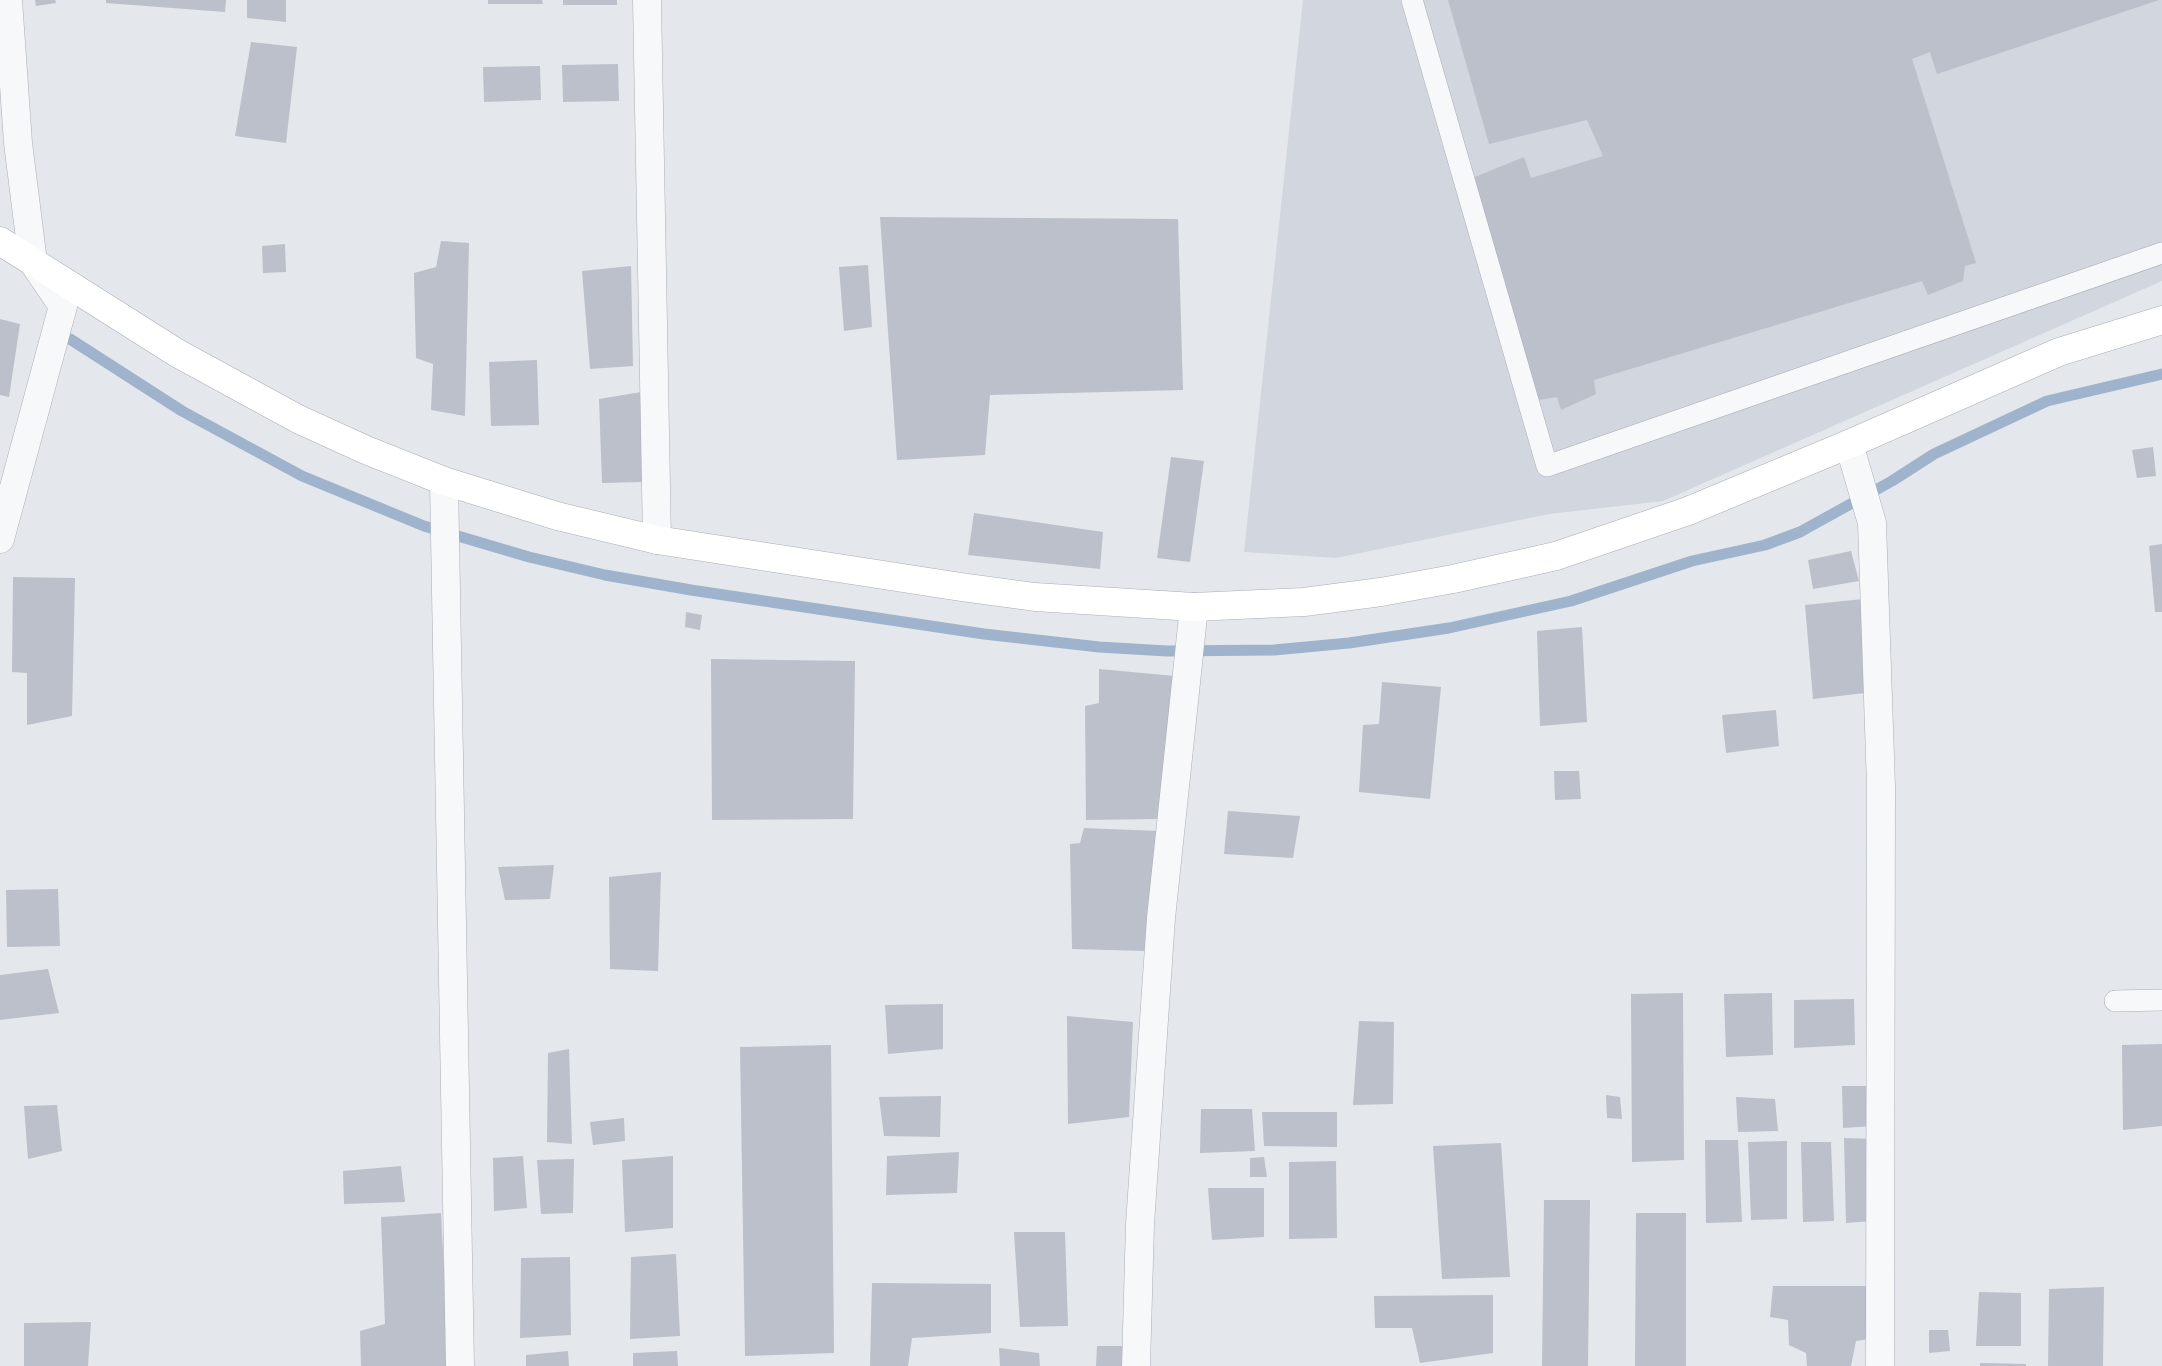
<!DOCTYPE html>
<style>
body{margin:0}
canvas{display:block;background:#e4e7ec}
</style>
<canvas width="2162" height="1366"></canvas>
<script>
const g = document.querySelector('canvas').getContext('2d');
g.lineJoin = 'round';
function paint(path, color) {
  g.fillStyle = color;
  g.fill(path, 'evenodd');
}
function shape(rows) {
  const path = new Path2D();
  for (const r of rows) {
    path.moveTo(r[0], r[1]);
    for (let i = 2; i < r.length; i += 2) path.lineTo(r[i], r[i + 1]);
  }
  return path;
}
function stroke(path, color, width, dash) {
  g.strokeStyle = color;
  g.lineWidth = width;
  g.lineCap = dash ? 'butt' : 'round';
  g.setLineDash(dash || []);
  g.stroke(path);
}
paint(shape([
 [1303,0,2162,0,2162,281,1663,501,1549,514,1336,558,1244,552]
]), '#d2d6de');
stroke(shape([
 [70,339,182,411,302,476,424,526,529,557,605,575,691,590,984,634,1099,647,1167,651,1274,650,1349,643,1449,628,1571,601,1692,561,1765,545,1800,532,1892,481,1934,454,2047,401,2162,374]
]), '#9fb4cc', 11);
paint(shape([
 [35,0,55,0,56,3,36,6],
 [106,0,226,0,225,12,106,3],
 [247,0,286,0,286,22,247,18],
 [488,0,542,0,543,4,488,4],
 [563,0,617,0,617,5,563,5],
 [1448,0,2159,0,1937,74,1930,52,1912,59,1976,263,1965,266,1963,281,1928,295,1922,281,1594,380,1596,394,1561,410,1557,397,1538,400,1470,179,1524,157,1531,178,1603,156,1587,120,1489,144],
 [251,42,297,47,286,143,235,136],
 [618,64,619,101,563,102,562,65],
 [540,66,541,100,484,102,483,67],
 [880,217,1178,219,1183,390,990,395,985,455,897,460],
 [441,241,469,243,465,416,431,410,433,364,416,358,414,273,436,267],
 [285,244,286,272,263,273,262,246],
 [868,265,872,327,844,331,839,267],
 [631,266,633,366,590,369,582,271],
 [0,319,20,324,9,397,0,395],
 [537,360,539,425,491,426,489,362],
 [641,392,644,482,602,483,599,399],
 [2153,447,2156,476,2137,478,2132,450],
 [1171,457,1204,461,1190,562,1157,558],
 [974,513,1103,532,1100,569,968,555],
 [2162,544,2162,612,2155,612,2149,546],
 [1851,551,1859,581,1813,589,1808,560],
 [13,577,75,578,72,716,27,725,27,673,12,672],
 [1863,599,1865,693,1813,699,1805,605],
 [686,612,702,615,700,630,685,627],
 [1582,627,1587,722,1540,726,1537,631],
 [711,659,855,661,853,819,712,820],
 [1099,669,1175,676,1158,819,1086,820,1085,706,1099,703],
 [1382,682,1441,687,1430,799,1359,792,1363,725,1379,724],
 [1776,710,1779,746,1726,753,1722,715],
 [1554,771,1579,771,1581,799,1555,800],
 [1228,811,1300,816,1293,858,1224,854],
 [1084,828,1158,831,1146,951,1072,949,1070,844,1080,843],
 [554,865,550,899,505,900,498,867],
 [661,872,658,971,610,969,609,877],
 [58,889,60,946,7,947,6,890],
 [48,969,59,1013,0,1020,0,975],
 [1683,993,1684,1160,1632,1162,1631,994],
 [1772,993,1773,1055,1726,1057,1724,994],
 [1854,999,1855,1045,1794,1048,1794,1000],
 [943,1004,943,1049,888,1054,885,1005],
 [1067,1016,1133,1022,1129,1117,1068,1124],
 [1359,1021,1394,1022,1393,1104,1353,1105],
 [2162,1044,2162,1126,2123,1130,2122,1045],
 [831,1045,834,1353,745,1356,740,1047],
 [569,1049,572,1144,547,1142,548,1053],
 [1842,1086,1872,1086,1874,1126,1843,1128],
 [1606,1095,1620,1097,1622,1119,1607,1118],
 [941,1096,940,1137,884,1136,879,1097],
 [1736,1097,1775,1099,1778,1131,1738,1132],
 [57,1105,62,1151,28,1159,24,1106],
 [1201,1109,1252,1109,1255,1151,1200,1153],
 [1262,1112,1337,1112,1337,1147,1264,1146],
 [624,1118,625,1141,593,1145,590,1122],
 [1844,1138,1873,1139,1873,1221,1846,1223],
 [1705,1140,1738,1140,1742,1222,1706,1223],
 [1787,1141,1787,1219,1751,1220,1748,1142],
 [1801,1142,1831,1142,1834,1221,1803,1222],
 [1501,1143,1510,1277,1442,1279,1433,1146],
 [959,1152,957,1193,886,1195,887,1156],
 [523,1156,527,1208,494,1211,493,1158],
 [673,1156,673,1228,625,1232,622,1160],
 [1264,1157,1267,1177,1250,1177,1250,1158],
 [574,1159,573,1213,541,1214,537,1160],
 [1336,1161,1337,1238,1289,1239,1289,1162],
 [401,1166,405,1202,344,1204,343,1171],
 [1208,1188,1264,1188,1264,1237,1212,1240],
 [1544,1200,1590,1200,1588,1366,1542,1366],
 [441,1213,449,1366,361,1366,360,1331,385,1324,381,1217],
 [1636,1213,1686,1213,1686,1366,1635,1366],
 [1014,1232,1065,1232,1068,1326,1020,1327],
 [676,1254,680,1336,630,1339,631,1257],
 [570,1257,571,1335,520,1338,521,1258],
 [872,1283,991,1284,991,1333,912,1338,908,1366,870,1366],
 [1773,1286,1874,1286,1869,1339,1856,1341,1851,1366,1807,1366,1806,1353,1789,1345,1788,1320,1770,1317],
 [2104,1287,2103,1366,2048,1366,2049,1289],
 [1979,1292,2021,1293,2021,1346,1976,1346],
 [1493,1295,1493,1353,1420,1363,1412,1328,1375,1328,1374,1296],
 [91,1322,88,1366,24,1366,24,1323],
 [1929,1330,1948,1330,1950,1351,1929,1353],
 [1097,1346,1125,1346,1125,1366,1096,1366],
 [999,1348,1039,1353,1040,1366,1000,1366],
 [568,1351,569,1366,526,1366,526,1355],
 [677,1351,678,1366,633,1366,633,1353],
 [1980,1363,2026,1364,2026,1366,1980,1366]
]), '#bbc0ca');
const lane = shape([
 [1412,0,1547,466,2162,253],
 [2115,1001,2162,1000]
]);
const street = shape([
 [647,0,657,540],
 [1849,444,1872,523,1881,786,1880,1366],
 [444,481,460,1366],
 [0,539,63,306,33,262,18,143,8,0],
 [1136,1366,1140,1224,1161,918,1194,607]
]);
const secondary = shape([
 [0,241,177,353,298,419,366,450,444,481,557,516,657,540,961,587,1035,597,1194,607,1304,602,1381,592,1453,579,1556,556,1688,511,1849,444,2059,352,2162,320]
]);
stroke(lane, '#a9aeb7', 22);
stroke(street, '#a9aeb7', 29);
stroke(secondary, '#a9aeb7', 29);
stroke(lane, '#f7f8fa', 21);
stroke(street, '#f7f8fa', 28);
stroke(secondary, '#fff', 28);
</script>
